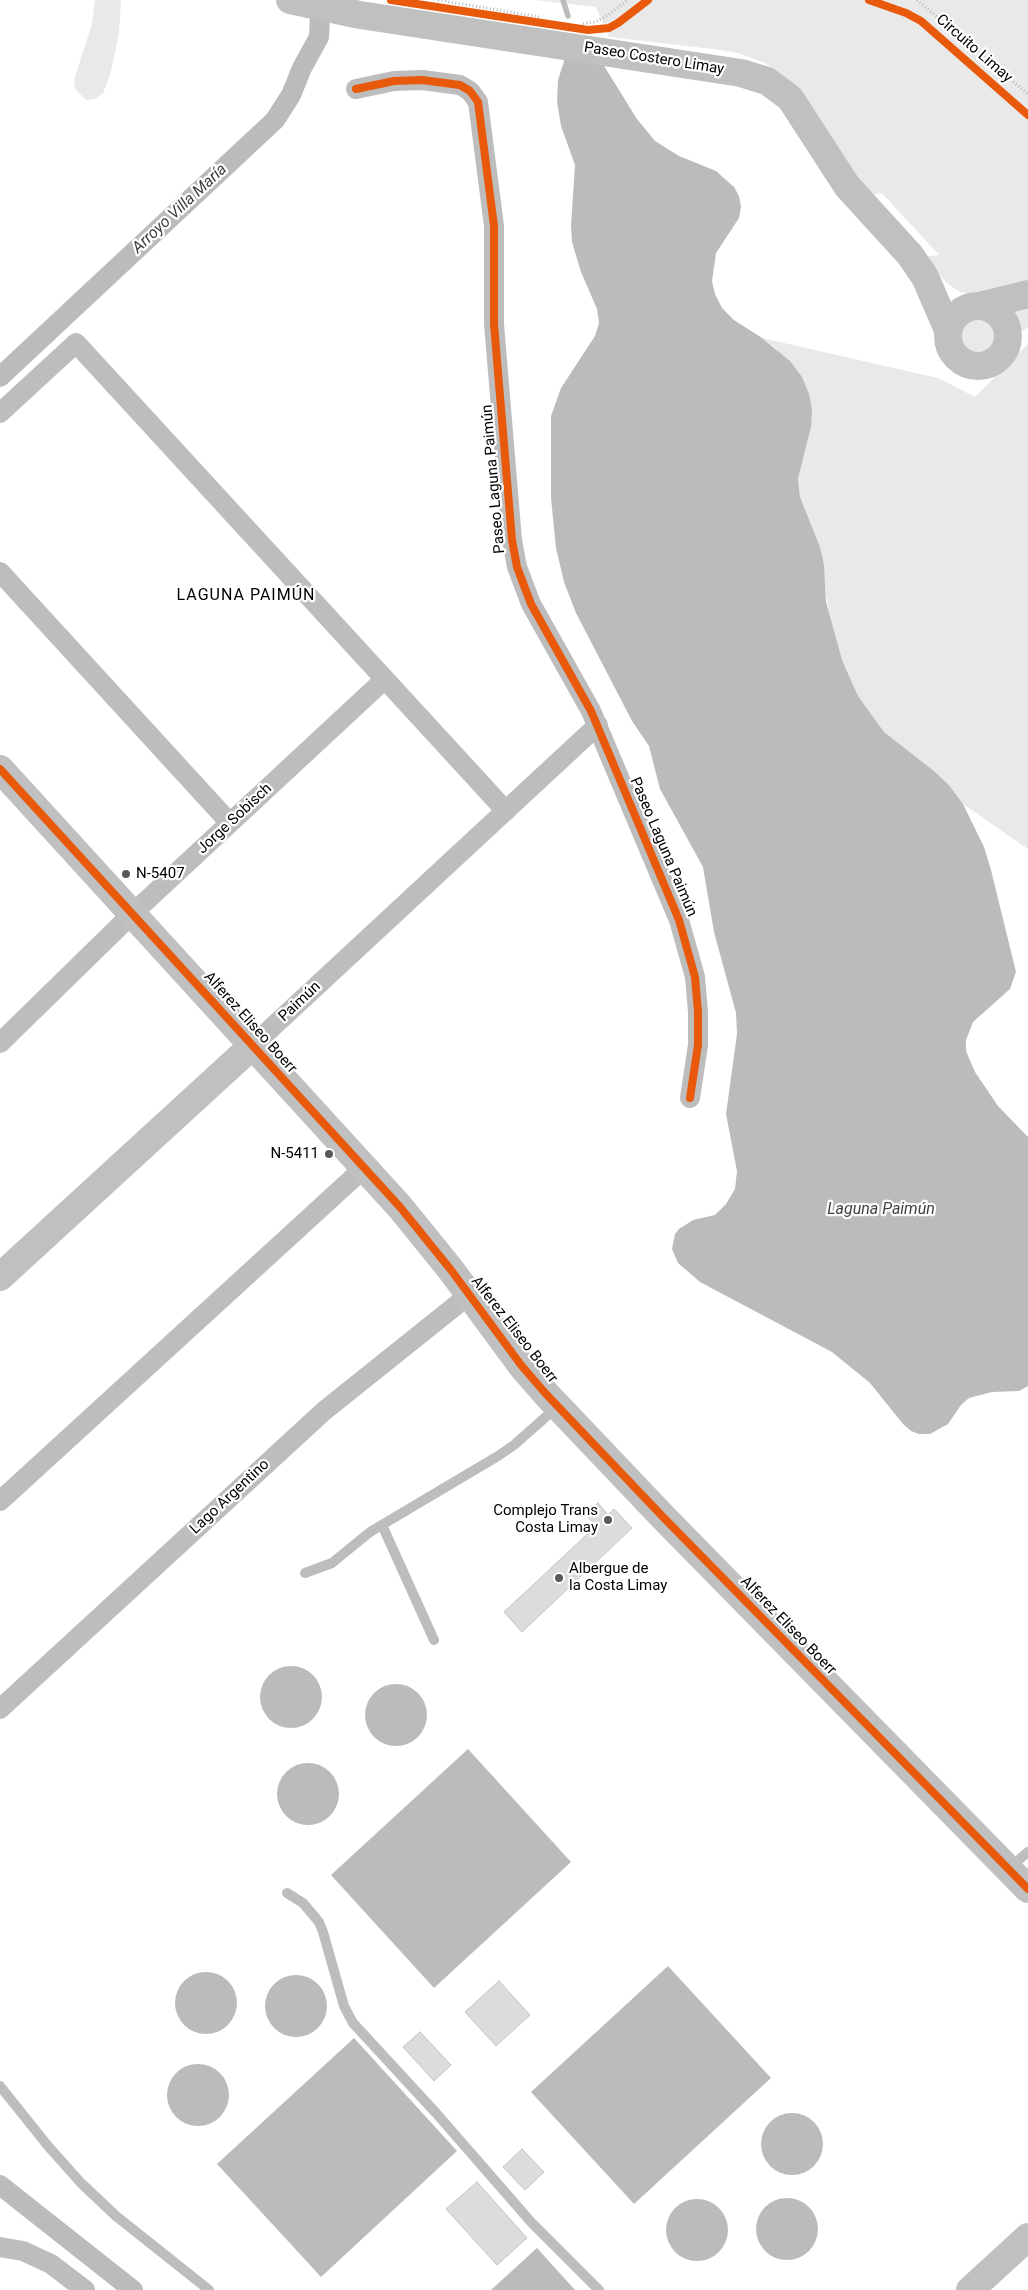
<!DOCTYPE html>
<meta charset="utf-8">
<style>
body{margin:0}
canvas{display:block;background:#fff}
</style>
<canvas width="1028" height="2290"></canvas>
<script>
const g = document.querySelector('canvas').getContext('2d');
g.lineJoin = 'round';
function paint(path, color) {
  g.fillStyle = color;
  g.fill(path, 'evenodd');
}
function shape(rows) {
  const path = new Path2D();
  for (const r of rows) {
    if (r.length === 3) {
      path.moveTo(r[0] + r[2], r[1]);
      path.arc(r[0], r[1], r[2], 0, 2 * Math.PI);
      continue;
    }
    path.moveTo(r[0], r[1]);
    for (let i = 2; i < r.length; i += 2) path.lineTo(r[i], r[i + 1]);
  }
  return path;
}
function stroke(path, color, width, dash) {
  g.strokeStyle = color;
  g.lineWidth = width;
  g.lineCap = dash ? 'butt' : 'round';
  g.setLineDash(dash || []);
  g.stroke(path);
}
function write(font, color, halo, rows, align = 'center') {
  g.font = font + ' Roboto,sans-serif';
  g.lineWidth = 4.5;
  g.setLineDash([]);
  g.textBaseline = 'middle';
  g.strokeStyle = halo;
  g.fillStyle = color;
  for (const [text, x, y, turn = 0] of rows) {
    g.save();
    g.translate(x, y);
    g.rotate((+turn || 0) * Math.PI / 180);
    g.textAlign = isNaN(turn) ? turn : align;
    if (halo) g.strokeText(text, 0, 0);
    g.fillText(text, 0, 0);
    g.restore();
  }
}
paint(shape([
 [95,0,121,0,119,34,110,75,103,93,95,99,86,100,75,89,74,80,92,24],
 [534,0,1028,0,1028,285,980,295,960,292,948,284,922,257,939,255,882,193,866,196,795,85,765,63,738,53,721,50,609,37,596,7],
 [1028,299,1028,327,1015,337,1014,329,1007,313],
 [978,336,22],
 [762,338,938,378,975,397,1028,344,1028,849,963,804,949,785,934,771,884,732,858,696,842,660,830,623,820,547,800,497,798,479,811,427,776,348]
]), '#e9e9e9');
paint(shape([
 [566,55,601,61,637,119,655,141,679,156,716,171,734,187,739,196,741,207,739,218,716,253,712,281,715,294,722,308,734,320,762,338,790,361,802,377,809,394,812,410,811,427,798,479,800,497,820,547,824,565,826,602,842,660,858,696,884,732,934,771,949,785,963,804,984,847,991,870,1016,972,1010,989,973,1022,966,1040,966,1051,975,1072,998,1106,1028,1137,1028,1386,1019,1391,992,1392,969,1398,961,1405,948,1424,930,1434,919,1434,911,1431,903,1424,870,1383,832,1352,700,1282,678,1263,672,1249,675,1234,679,1229,693,1220,715,1215,726,1204,735,1189,737,1171,726,1114,737,1034,736,1013,714,932,703,867,660,789,649,746,632,721,576,613,564,582,556,548,551,498,551,416,561,388,595,336,599,323,597,309,581,272,572,242,571,226,575,165,561,126,557,101,558,80],
 [291,1697,31],
 [396,1715,31],
 [468,1749,571,1862,434,1988,331,1875],
 [308,1794,31],
 [668,1966,771,2078,634,2204,531,2092],
 [206,2003,31],
 [296,2006,31],
 [354,2038,457,2151,321,2277,217,2164],
 [198,2095,31],
 [792,2144,31],
 [787,2229,31],
 [697,2230,31],
 [537,2248,575,2290,491,2290]
]), '#bbb');
stroke(shape([
 [563,0,568,16]
]), '#bbb', 5.5);
stroke(shape([
 [0,377,275,120,291,95,302,68,319,37,320,15],
 [0,2185,133,2290]
]), '#bbb', 20);
const building = shape([
 [598,1503,608,1515,614,1509,632,1528,522,1632,504,1612,596,1526,585,1514,598,1503],
 [499,1981,530,2015,496,2046,465,2012,499,1981],
 [420,2032,451,2065,434,2081,403,2047,420,2032],
 [522,2149,544,2172,525,2190,503,2167,522,2149],
 [477,2182,527,2238,497,2265,446,2209,477,2182]
]);
paint(building, '#dcdcdc');
stroke(building, '#c4c4c4', 1);
stroke(shape([
 [438,0,540,17],
 [917,0,1028,94],
 [583,24,595,22,605,17,628,0]
]), '#b8b8b8', 3, [1, 2.5]);
stroke(shape([
 [382,1525,434,1640],
 [305,1573,332,1563,370,1532,498,1456,514,1445,557,1407],
 [1009,1868,1028,1852],
 [287,1893,303,1903,319,1922,323,1932,344,2006,353,2023,436,2113,531,2222,599,2290],
 [0,2086,48,2146,81,2183,116,2216,209,2290]
]), '#bdbdbd', 10);
stroke(shape([
 [356,89,394,81,422,80,460,85,470,91,478,102,494,226,494,324,512,540,517,567,531,604,591,711,679,920,695,977,698,1012,698,1045,690,1098],
 [0,413,76,343,506,811],
 [0,572,230,823],
 [0,1043,132,914,385,679],
 [252,1046,598,725],
 [0,1501,364,1168],
 [0,1709,324,1411,469,1295],
 [0,2247,23,2251,51,2264,85,2290]
]), '#bdbdbd', 20);
stroke(shape([
 [290,0,360,15,741,73,767,81,790,98,847,186,910,255,925,277,948,330],
 [983,305,1028,294],
 [978,336,30],
 [0,769,400,1207,451,1270,521,1365,546,1394,663,1517,1028,1889],
 [0,1277,252,1046],
 [970,2290,1028,2237]
]), '#c0c0c0', 28);
stroke(shape([
 [391,0,588,30,609,28,618,23,648,0],
 [869,0,906,13,921,21,1028,115],
 [356,89,394,81,422,80,460,85,470,91,478,102,494,226,494,324,512,540,517,567,531,604,591,711,679,920,695,977,698,1012,698,1045,690,1098],
 [0,769,400,1207,451,1270,521,1365,546,1394,663,1517,1028,1889]
]), '#e8590c', 8);
for (const [x, y, r, color] of [
 [126,874,5,"#595959"],
 [329,1154,5,"#595959"],
 [608,1520,5,"#595959"],
 [559,1578,5,"#595959"]
]) {
  const dot = new Path2D();
  dot.arc(x, y, r, 0, 2 * Math.PI);
  g.fillStyle = color;
  g.fill(dot);
  stroke(dot, '#fff', 2);
}
write('15px', '#000', '#fff', [
 ["Circuito Limay",974,49,41],
 ["Paseo Costero Limay",654,59,9],
 ["Paseo Laguna Paimún",494,479,-95],
 ["Jorge Sobisch",235,819,-43],
 ["Paseo Laguna Paimún",663,847,67],
 ["Paimún",300,1002,-43],
 ["Alferez Eliseo Boerr",250,1023,48],
 ["Alferez Eliseo Boerr",514,1330,52],
 ["Lago Argentino",230,1497,-43],
 ["Alferez Eliseo Boerr",788,1626,46]
]);
write('15px', '#000', '#fff', [
 ["N-5407",136,874],
 ["N-5411",319,1154,"right"],
 ["Complejo Trans",598,1511,"right"],
 ["Costa Limay",598,1528,"right"],
 ["Albergue de",569,1569],
 ["la Costa Limay",569,1586]
], 'left');
write('italic 16px', '#3f3f3f', '#fff', [
 ["Arroyo Villa María",180,209,-43],
 ["Laguna Paimún",881,1210]
]);
g.letterSpacing = '1px';
write('16px', '#000', '#fff', [
 ["LAGUNA PAIMÚN",246,596]
]);
g.letterSpacing = '0px';
</script>
